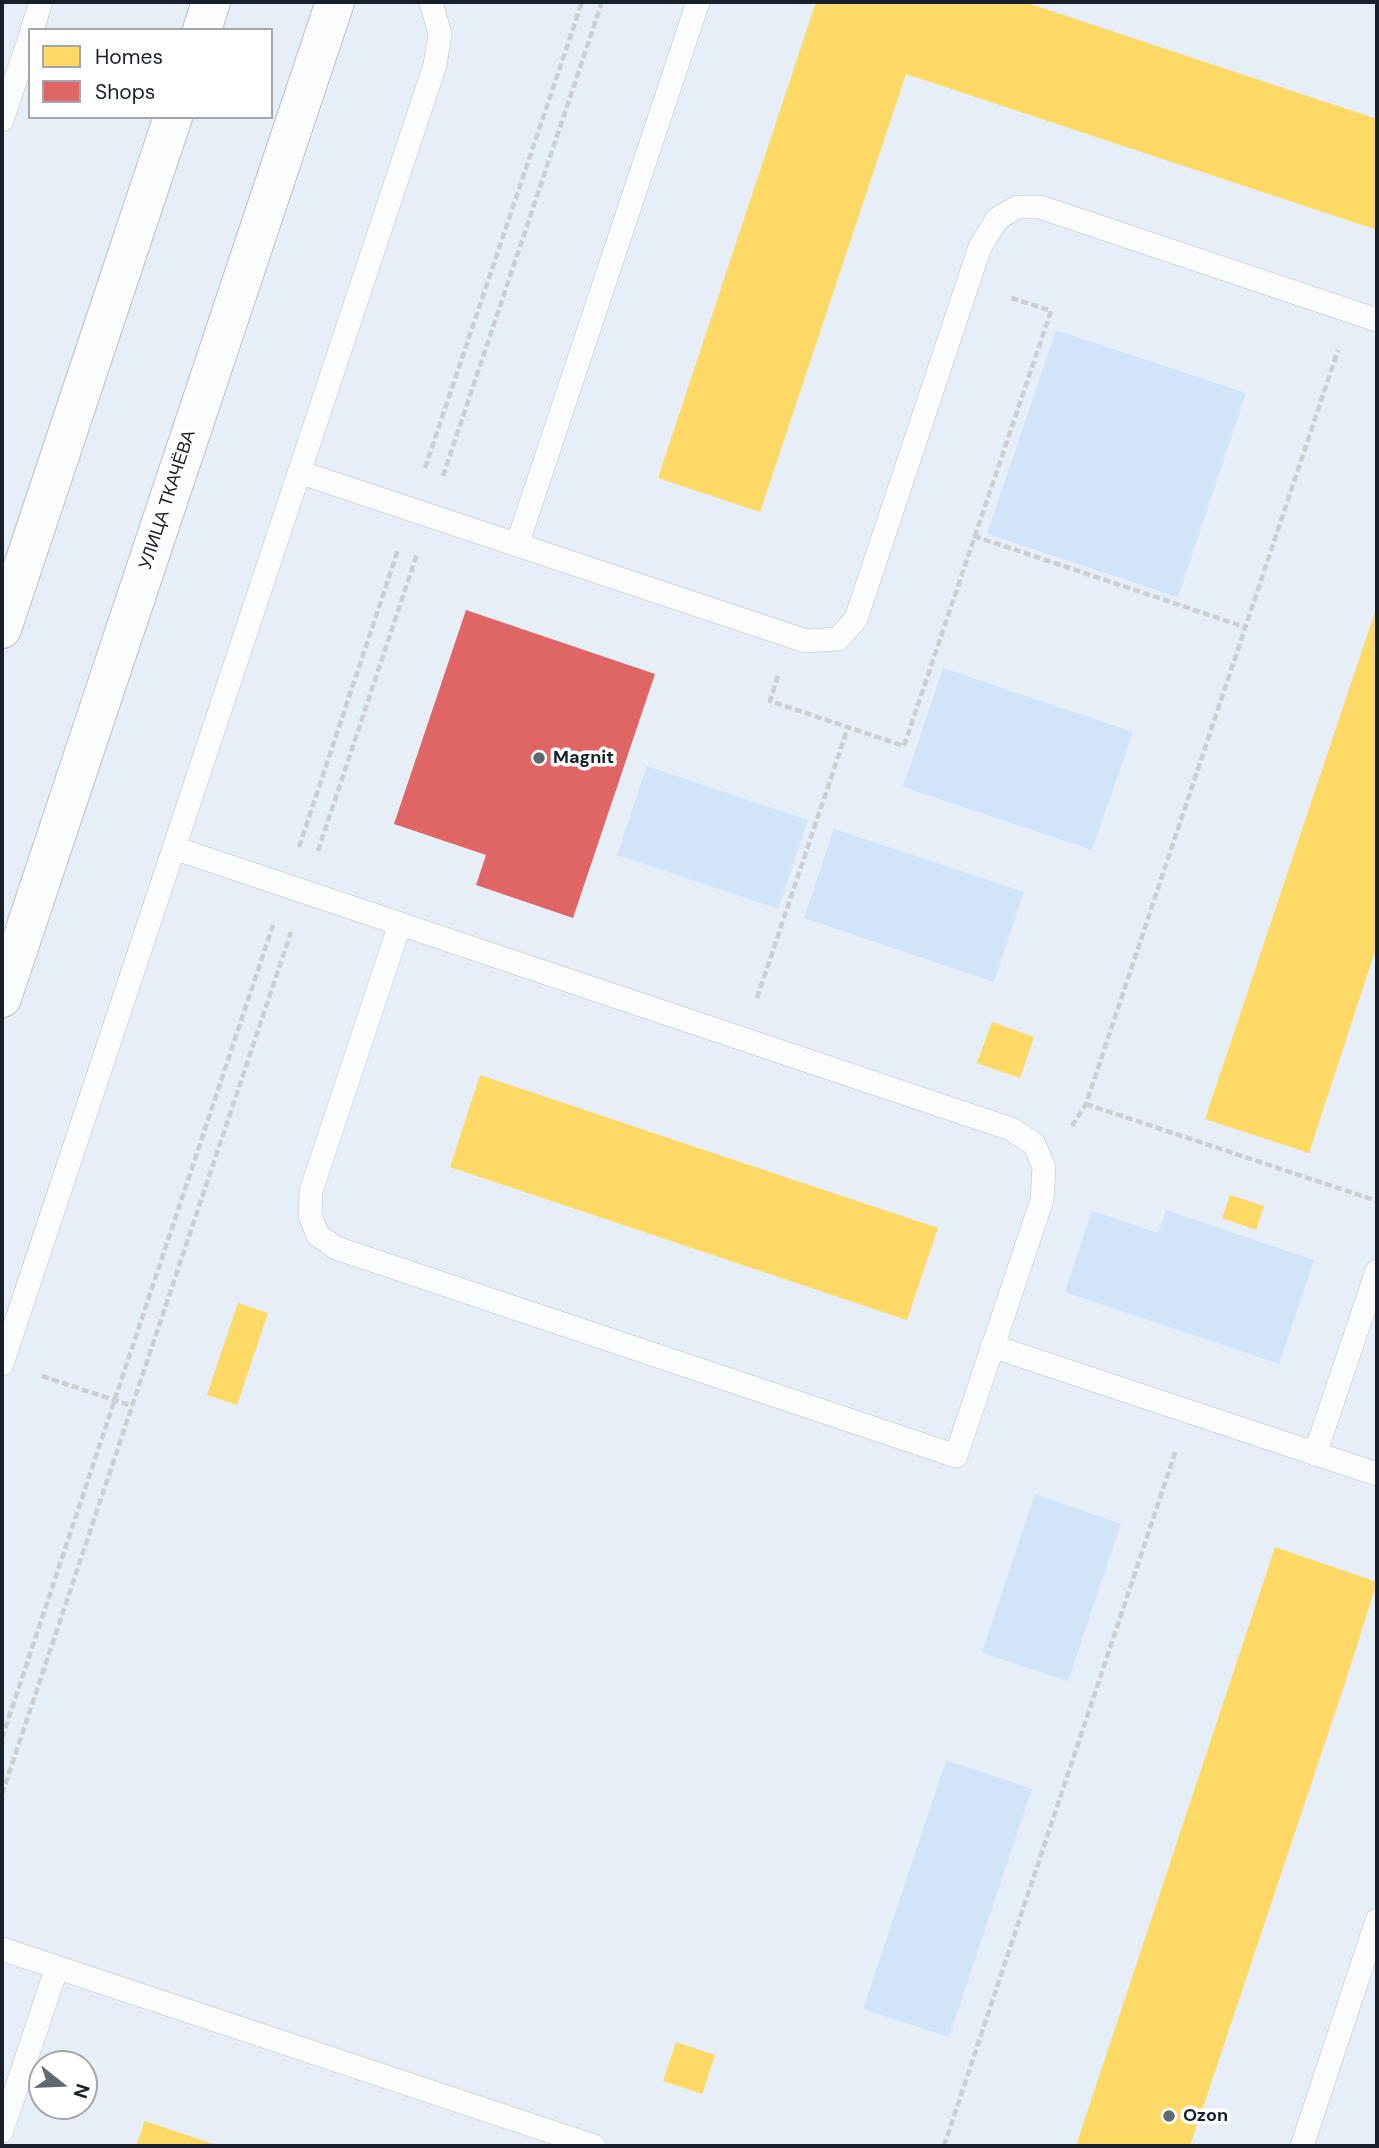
<!DOCTYPE html>
<meta charset="utf-8">
<style>
body{margin:0}
#map{position:relative;width:1379px;height:2148px;overflow:hidden;background:#e6eef7;font-family:"DM Sans",sans-serif}
canvas{display:block}
.frame{position:absolute;inset:0;border:4px solid #18202b;pointer-events:none}
.legend{position:absolute;left:28px;top:28px;width:245px;height:91px;box-sizing:border-box;background:#fff;border:2px solid #a3a6aa;margin:0;padding:9px 12px;list-style:none;font-size:21px;color:#18202b}
.legend li{display:flex;align-items:center;gap:14px;height:35px}
.legend b{width:35px;border:2px solid #a3a6aa}
.north{position:absolute;left:28px;top:2050px;width:70px;height:70px;box-sizing:border-box;background:#fff;border:2px solid #a3a6aa;border-radius:50%;rotate:108deg;font-size:19px;font-weight:700;line-height:28px;text-align:center;color:#18202b}
.north::after{content:'';display:block;margin:auto;width:24px;height:32px;background:#606872;clip-path:polygon(50% 0,100% 100%,50% 72%,0 100%)}
</style>
<div id="map">
<canvas width="1379" height="2148"></canvas>
<div class="frame"></div>
<ul class="legend">
<li><b style="height:19px;background:#ffd966"></b>Homes</li>
<li><b style="height:19px;background:#e06666"></b>Shops</li>
</ul>
<div class="north">N</div>
</div>
<script>
const g = document.querySelector('canvas').getContext('2d');
g.lineJoin = 'round';
function paint(path, color) {
  g.fillStyle = color;
  g.fill(path, 'evenodd');
}
function shape(rows) {
  const path = new Path2D();
  for (const r of rows) {
    path.moveTo(r[0], r[1]);
    for (let i = 2; i < r.length; i += 2) path.lineTo(r[i], r[i + 1]);
  }
  return path;
}
function stroke(path, color, width, dash) {
  g.strokeStyle = color;
  g.lineWidth = width;
  g.lineCap = dash ? 'butt' : 'round';
  g.setLineDash(dash || []);
  g.stroke(path);
}
function write(font, color, halo, rows, align = 'center') {
  g.font = font + ' "DM Sans",sans-serif';
  g.lineWidth = 7;
  g.setLineDash([]);
  g.textBaseline = 'middle';
  g.strokeStyle = halo;
  g.fillStyle = color;
  for (const [text, x, y, turn = 0] of rows) {
    g.save();
    g.translate(x, y);
    g.rotate((+turn || 0) * Math.PI / 180);
    g.textAlign = isNaN(turn) ? turn : align;
    if (halo) g.strokeText(text, 0, 0);
    g.fillText(text, 0, 0);
    g.restore();
  }
}
paint(shape([
 [1056,330,1246,393,1178,597,987,534],
 [943,668,1133,732,1092,850,903,787],
 [647,766,808,820,778,909,617,855],
 [834,829,1024,892,994,982,804,918],
 [1166,1210,1314,1260,1279,1364,1065,1292,1092,1211,1158,1233],
 [1035,1494,1121,1524,1068,1681,982,1653],
 [946,1760,1032,1789,949,2037,863,2009]
]), '#d2e4f9');
paint(shape([
 [816,2,1024,2,1377,119,1377,230,906,74,760,512,658,478],
 [1377,606,1377,945,1309,1153,1205,1119],
 [992,1022,1034,1037,1020,1078,977,1063],
 [480,1075,938,1228,907,1320,450,1167],
 [1230,1195,1264,1206,1256,1230,1222,1218],
 [238,1303,268,1313,237,1405,207,1395],
 [1275,1547,1377,1582,1345,1683,1190,2146,1076,2146],
 [676,2042,715,2055,702,2094,663,2081],
 [145,2121,219,2146,136,2146]
]), '#ffd966');
paint(shape([
 [466,610,655,674,573,918,476,885,486,855,394,824]
]), '#e06666');
const lane = shape([
 [32,30,41,2],
 [2,120,30,37],
 [299,472,806,641,838,639,856,619,980,247,997,219,1017,207,1040,207,1377,320],
 [517,545,698,2],
 [174,848,1011,1129,1034,1144,1044,1167,1042,1200,956,1456,336,1248,318,1235,310,1216,311,1191,400,924],
 [992,1346,1377,1474],
 [2,1364,435,65,440,34,431,2],
 [1315,1454,1377,1271],
 [2,1949,594,2146],
 [2,2131,57,1967],
 [1302,2146,1377,1920]
]);
const street = shape([
 [202,30,211,2],
 [2,629,173,117],
 [2,998,335,2]
]);
stroke(lane, '#b8c0c9', 24);
stroke(street, '#b8c0c9', 40);
stroke(shape([
 [425,468,582,2],
 [443,476,602,2],
 [974,536,1245,627],
 [778,676,770,701,904,746,1051,311,1009,297],
 [299,847,398,550],
 [318,851,417,554],
 [757,998,848,727],
 [1086,1104,1377,1201],
 [1072,1126,1086,1104,1338,350],
 [42,1376,132,1406],
 [2,1738,273,925],
 [2,1794,291,932],
 [944,2146,1176,1450]
]), '#ccced1', 4.5, [7, 3.5]);
stroke(lane, '#fbfcfe', 23);
stroke(street, '#fbfcfe', 38);
for (const [x, y, r, color] of [
 [539,758,7,"#606872"],
 [1169,2116,7,"#606872"]
]) {
  const dot = new Path2D();
  dot.arc(x, y, r, 0, 2 * Math.PI);
  g.fillStyle = color;
  g.fill(dot);
  stroke(dot, '#fff', 2.5);
}
write('18px', '#18202b', '#fff', [
 ["УЛИЦА ТКАЧЁВА",168,500,-72]
]);
write('bold 18px', '#18202b', '#fff', [
 ["Magnit",553,758],
 ["Ozon",1183,2116]
], 'left');
</script>
